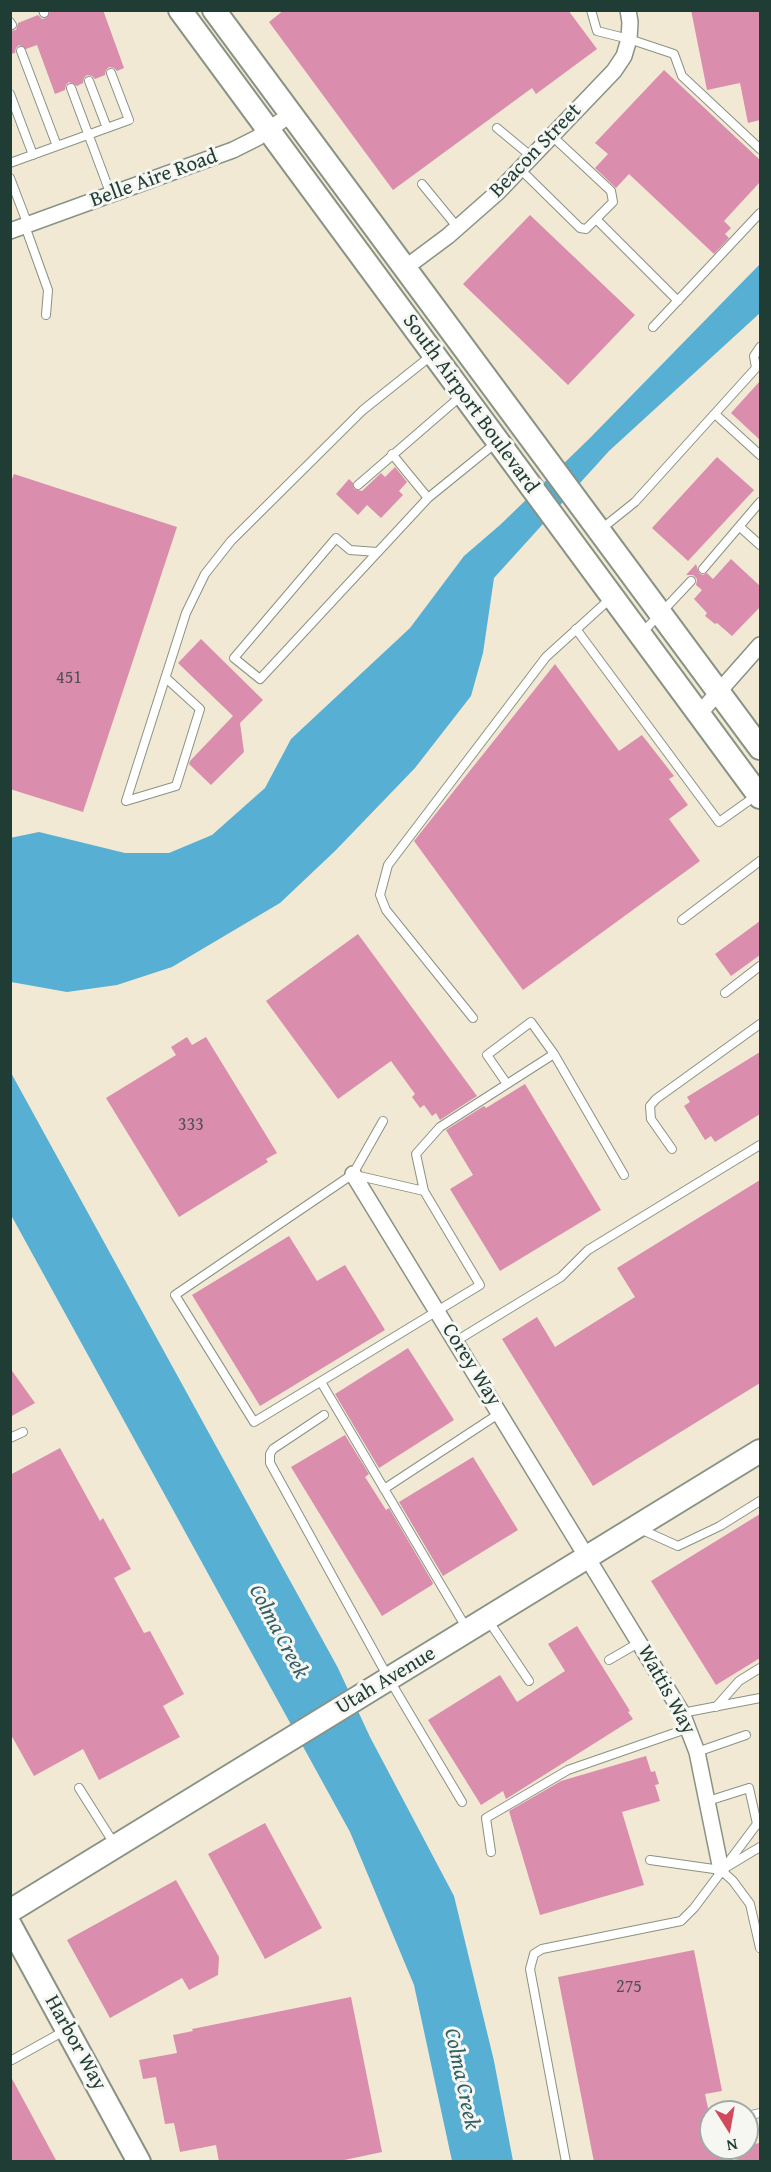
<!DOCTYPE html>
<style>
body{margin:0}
#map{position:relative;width:771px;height:2172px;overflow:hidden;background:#f1e9d4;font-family:"Gentium Book Plus",serif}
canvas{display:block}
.frame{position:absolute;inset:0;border:12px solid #1f3d34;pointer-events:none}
.north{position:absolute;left:699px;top:2100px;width:60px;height:60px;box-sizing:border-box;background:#f6f6f2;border:2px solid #a0aca6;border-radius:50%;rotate:169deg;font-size:16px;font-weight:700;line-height:24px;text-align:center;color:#1f3d34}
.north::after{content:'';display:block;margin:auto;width:21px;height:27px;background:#d1495b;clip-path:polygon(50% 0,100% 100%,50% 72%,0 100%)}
</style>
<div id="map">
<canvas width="771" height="2172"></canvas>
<div class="frame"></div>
<div class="north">N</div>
</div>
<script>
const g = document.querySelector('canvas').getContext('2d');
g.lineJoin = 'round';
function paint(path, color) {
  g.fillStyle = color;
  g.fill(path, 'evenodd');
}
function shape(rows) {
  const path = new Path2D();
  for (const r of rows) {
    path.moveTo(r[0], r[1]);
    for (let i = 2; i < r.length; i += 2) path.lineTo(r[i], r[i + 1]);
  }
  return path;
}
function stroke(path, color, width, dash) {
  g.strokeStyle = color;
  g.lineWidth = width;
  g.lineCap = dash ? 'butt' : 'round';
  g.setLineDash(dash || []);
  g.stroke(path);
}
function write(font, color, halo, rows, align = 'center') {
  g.font = font + ' "Gentium Book Plus",serif';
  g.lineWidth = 6;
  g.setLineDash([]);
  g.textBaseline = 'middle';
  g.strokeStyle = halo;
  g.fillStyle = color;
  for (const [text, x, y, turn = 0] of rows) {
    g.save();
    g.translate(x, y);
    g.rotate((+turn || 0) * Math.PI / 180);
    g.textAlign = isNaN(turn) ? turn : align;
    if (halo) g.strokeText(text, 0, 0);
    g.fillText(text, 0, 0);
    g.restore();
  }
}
paint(shape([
 [760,264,760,313,609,451,494,578,483,653,471,696,415,768,335,851,280,903,172,967,117,985,67,992,11,982,10,838,39,832,125,853,169,853,212,835,265,788,291,739,410,628,464,556,500,525,589,439],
 [10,1071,338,1668,370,1737,454,1896,494,2061,513,2161,452,2161,414,1985,350,1832,11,1215]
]), '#57afd4');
paint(shape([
 [51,10,103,10,124,68,117,71,114,68,109,67,106,70,105,75,95,79,92,76,87,75,84,78,83,83,77,86,69,82,66,85,65,90,55,94,37,45,26,49,19,45,16,48,15,53,10,54,10,31,16,30,18,23,38,15,42,19,46,18],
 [284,10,568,10,597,49,536,94,532,88,393,190,269,22],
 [691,10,760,10,760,120,748,123,740,83,707,90],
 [664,70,760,160,760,182,724,221,731,228,725,234,729,238,714,254,629,174,616,188,595,168,608,154,595,143],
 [530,215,635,315,568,385,463,284],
 [760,381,760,440,731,413],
 [717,457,754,490,688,561,652,528],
 [395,467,407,482,399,491,403,495,381,518,367,505,358,515,336,494,349,479,353,483,354,489,362,491,381,473,385,477],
 [14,474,177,527,83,812,10,789,10,484],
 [731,559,760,586,760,607,732,636,717,623,715,624,705,616,707,613,694,599,702,590,696,585,697,579,693,575,686,575,696,564,699,573,703,575,707,573,713,579],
 [201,639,263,700,240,723,244,752,211,785,189,764,190,761,233,716,178,663],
 [555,664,619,751,642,735,674,776,669,779,688,805,669,819,700,861,523,990,414,841],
 [760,921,760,955,731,976,715,954],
 [358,934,477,1096,440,1120,436,1113,432,1116,424,1105,420,1108,412,1097,415,1094,391,1061,338,1099,266,1001],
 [187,1037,192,1045,206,1037,277,1153,266,1159,268,1162,179,1217,106,1098,176,1055,171,1047],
 [760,1052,760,1114,715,1142,711,1136,705,1140,684,1106,690,1102,687,1097],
 [525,1084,601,1210,500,1271,450,1189,473,1175,446,1130,484,1106,486,1108],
 [760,1180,760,1383,593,1486,502,1339,537,1317,555,1347,635,1297,617,1268],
 [289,1236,317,1281,345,1265,385,1330,260,1406,192,1295],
 [408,1348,454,1420,379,1468,335,1394],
 [10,1368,35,1403,10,1417],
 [345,1435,369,1474,365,1477,386,1510,389,1508,433,1583,432,1585,382,1616,291,1467],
 [60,1448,100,1521,103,1518,131,1569,114,1578,144,1633,150,1631,184,1694,163,1706,180,1737,99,1780,83,1749,34,1776,10,1733,10,1475],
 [473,1457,518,1530,443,1576,399,1502],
 [760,1514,760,1658,716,1685,651,1581],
 [577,1626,630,1711,628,1712,633,1719,506,1799,503,1791,481,1805,428,1720,500,1675,517,1702,565,1671,548,1644],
 [646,1756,651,1772,655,1771,659,1784,655,1785,660,1801,622,1812,644,1885,540,1915,509,1811,561,1781],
 [265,1823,322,1928,265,1959,208,1854],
 [176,1880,219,1957,218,1975,189,1990,182,1978,110,2018,67,1940],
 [694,1950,722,2091,705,2094,711,2122,711,2148,723,2148,726,2162,594,2162,558,1977],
 [351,1997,382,2152,335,2162,219,2162,216,2145,180,2152,174,2123,165,2124,156,2077,143,2079,139,2060,177,2053,173,2035,193,2031,192,2029],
 [10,2075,57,2162,10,2162],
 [760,2143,760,2162,738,2162,735,2148,747,2148,747,2145]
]), '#da8dad');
const lane = shape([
 [43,10,44,13],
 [591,10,597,31,629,39,674,54,682,76,760,149],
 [10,22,12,25],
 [21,51,57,146],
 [89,81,107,128],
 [71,88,111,195],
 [10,94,33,155],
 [497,128,532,157],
 [10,163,129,120,111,73],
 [520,169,580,228,586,229,613,202,611,191,552,136],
 [10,178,28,225],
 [422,184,458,228],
 [596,219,678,301],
 [25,226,48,290,46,315],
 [653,327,760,213],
 [715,414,760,455],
 [358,485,461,396],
 [428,498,497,442],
 [740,527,760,545],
 [600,530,635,502,756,368,754,356,760,347],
 [377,552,350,550,336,538,234,658,260,679,428,498,392,454],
 [703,569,760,502],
 [576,629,719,822,757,795],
 [643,632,691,581],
 [166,678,200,709,176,786,126,801,186,613,205,574,231,541,363,410,432,355],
 [682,920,760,861],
 [725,993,760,966],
 [473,1018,386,910,380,895,388,865,546,657,611,598],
 [554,1054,624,1175],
 [383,1121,353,1174,175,1295,254,1422,480,1285,424,1191,416,1154,440,1127,554,1054,531,1022,487,1055,507,1084],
 [672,1149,651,1119,650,1106,656,1099,760,1024],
 [355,1175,424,1191],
 [456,1341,561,1277,588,1250,760,1145],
 [321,1382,467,1629],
 [324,1415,273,1449,270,1454,270,1463,389,1679,462,1802],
 [10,1438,23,1432],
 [384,1489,500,1413],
 [640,1529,678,1546,720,1526,760,1501],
 [488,1620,529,1681],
 [609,1660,640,1642],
 [716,1707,739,1681,760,1668],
 [682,1713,760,1698],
 [697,1752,746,1735],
 [79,1788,115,1845],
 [491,1852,486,1818,568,1770,689,1728],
 [650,1860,721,1870,733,1881,750,1904,760,1948],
 [725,1868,760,1847],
 [12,2060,66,2030],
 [747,2116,760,2113],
 [729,2148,732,2162],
 [566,2162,530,1969,534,1954,542,1949,681,1921,694,1908,757,1824,749,1788,708,1801]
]);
const street = shape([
 [10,231,233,150,257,138,291,114],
 [405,268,448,236,498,192,614,71,624,56,629,39,630,22,628,10],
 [699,714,760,645],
 [353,1174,682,1713,697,1752,721,1870]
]);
const secondary = shape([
 [180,10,760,797],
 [214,10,760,748],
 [10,1911,760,1451],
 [10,1925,139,2162]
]);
stroke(lane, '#889384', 10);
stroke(street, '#889384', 18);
stroke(secondary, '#889384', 26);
stroke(lane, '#fff', 8);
stroke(street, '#fff', 15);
stroke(secondary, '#fff', 22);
write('18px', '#4e5152', null, [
 ["451",69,678],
 ["333",191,1125],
 ["275",629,1987]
]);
write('21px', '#1f3d34', '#f6f6f2', [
 ["Beacon Street",536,151,-46],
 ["Belle Aire Road",154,179,-20],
 ["South Airport Boulevard",470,404,54],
 ["Corey Way",471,1365,58],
 ["Utah Avenue",386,1681,-31],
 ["Wattis Way",666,1690,61],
 ["Harbor Way",75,2043,61]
]);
write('italic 22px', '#305f64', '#f6f6f2', [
 ["Colma Creek",278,1632,62],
 ["Colma Creek",461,2079,78]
]);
</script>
